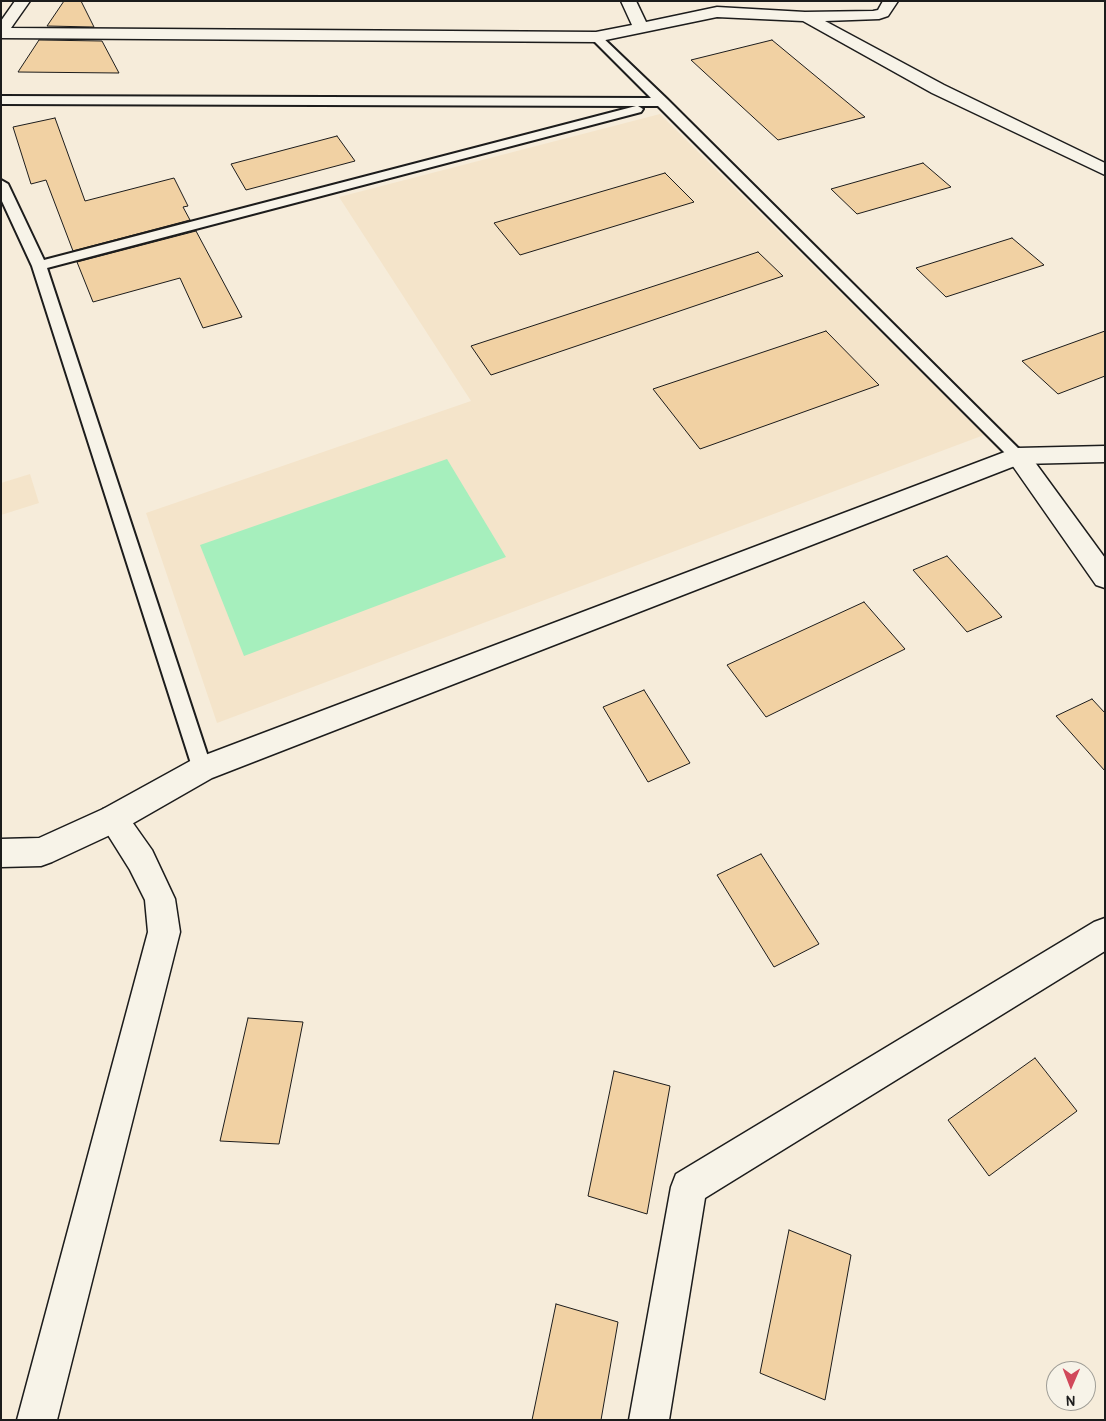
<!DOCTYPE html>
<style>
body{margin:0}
#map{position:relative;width:1106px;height:1421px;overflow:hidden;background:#f6ecda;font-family:Pangolin,sans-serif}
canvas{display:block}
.frame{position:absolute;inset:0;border:2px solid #1c1c1c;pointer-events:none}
.north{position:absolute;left:1046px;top:1361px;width:50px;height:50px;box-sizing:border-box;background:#f7f3e8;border:1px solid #9f9d96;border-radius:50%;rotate:181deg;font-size:14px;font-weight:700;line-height:20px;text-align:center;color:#1c1c1c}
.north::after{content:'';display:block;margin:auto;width:18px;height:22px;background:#d1495b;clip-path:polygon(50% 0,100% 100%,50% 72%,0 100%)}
</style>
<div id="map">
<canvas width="1106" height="1421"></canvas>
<div class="frame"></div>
<div class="north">N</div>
</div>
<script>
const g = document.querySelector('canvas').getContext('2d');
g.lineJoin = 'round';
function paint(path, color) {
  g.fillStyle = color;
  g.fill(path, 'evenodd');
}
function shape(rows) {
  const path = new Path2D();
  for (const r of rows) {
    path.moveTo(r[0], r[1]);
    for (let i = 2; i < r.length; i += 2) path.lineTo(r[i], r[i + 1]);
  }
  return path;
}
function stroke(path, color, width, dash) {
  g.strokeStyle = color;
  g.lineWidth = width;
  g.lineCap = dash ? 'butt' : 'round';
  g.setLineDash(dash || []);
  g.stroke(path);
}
paint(shape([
 [660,114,984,435,217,723,146,513,471,401,339,197],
 [30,474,39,503,1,515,1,483]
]), '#f4e4ca');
paint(shape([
 [447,459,506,557,244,656,200,545]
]), '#a6efbd');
const building = shape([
 [64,1,81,1,94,27,47,26,64,1],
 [39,40,102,41,119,73,18,72,39,40],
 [772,40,865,117,778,140,691,60,772,40],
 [55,118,85,201,174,178,188,206,183,207,190,220,73,251,46,180,31,184,13,127,55,118],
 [337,136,355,161,246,190,231,164,337,136],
 [923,163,951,187,857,214,831,189,923,163],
 [665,173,694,202,520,255,494,223,665,173],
 [196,231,242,317,203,328,180,278,93,302,77,262,196,231],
 [1012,238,1044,265,946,297,916,268,1012,238],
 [758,252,783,276,491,375,471,346,758,252],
 [826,331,879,385,700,449,653,389,826,331],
 [1105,331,1105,376,1058,394,1022,361,1105,331],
 [947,556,1002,617,967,632,913,570,947,556],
 [864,602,905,649,766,717,727,665,864,602],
 [644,690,690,763,648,782,603,707,644,690],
 [1092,699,1105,713,1105,771,1056,716,1092,699],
 [761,854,819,944,774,967,717,875,761,854],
 [248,1018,303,1022,279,1144,220,1141,248,1018],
 [1035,1058,1077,1111,989,1176,948,1120,1035,1058],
 [614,1071,670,1086,647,1214,588,1196,614,1071],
 [789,1230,851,1255,825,1400,760,1373,789,1230],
 [556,1304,618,1322,601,1420,532,1420,556,1304]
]);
paint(building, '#f1d1a3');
stroke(building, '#1c1c1c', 1);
const service = shape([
 [596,34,600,35,667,99,1026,456,1024,460,1018,462,1012,460,658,106,638,106,643,109,641,112,47,268,212,769,209,776,202,778,195,776,32,266,1,199,1,180,8,184,44,260,636,106,1,104,1,96,651,98,590,37,592,35,596,34]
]);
const minor = shape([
 [15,1,30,1,11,28,596,32,632,25,621,1,636,1,646,22,717,7,805,12,873,11,878,10,883,1,898,1,888,16,879,19,825,21,944,85,1105,163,1105,175,932,93,803,21,717,17,596,42,1,38,1,21,15,1],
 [1018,448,1026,450,1105,558,1105,588,1096,585,1010,462,1006,456,1010,450,1018,448],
 [113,806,123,809,152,850,175,899,180,932,57,1420,17,1420,148,932,145,900,130,870,98,819,103,809,113,806],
 [1105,918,1105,951,705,1198,669,1420,629,1420,671,1187,676,1174,1094,922,1105,918]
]);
const tertiary = shape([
 [1105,446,1105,462,1020,464,212,778,123,829,52,862,41,866,1,867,1,839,39,838,103,809,192,760,1010,450,1018,448,1105,446]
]);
stroke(service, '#1c1c1c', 4);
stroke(minor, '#1c1c1c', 3);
stroke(tertiary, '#1c1c1c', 3);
paint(service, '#f7f3e8');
paint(minor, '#f7f3e8');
paint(tertiary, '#f7f3e8');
</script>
